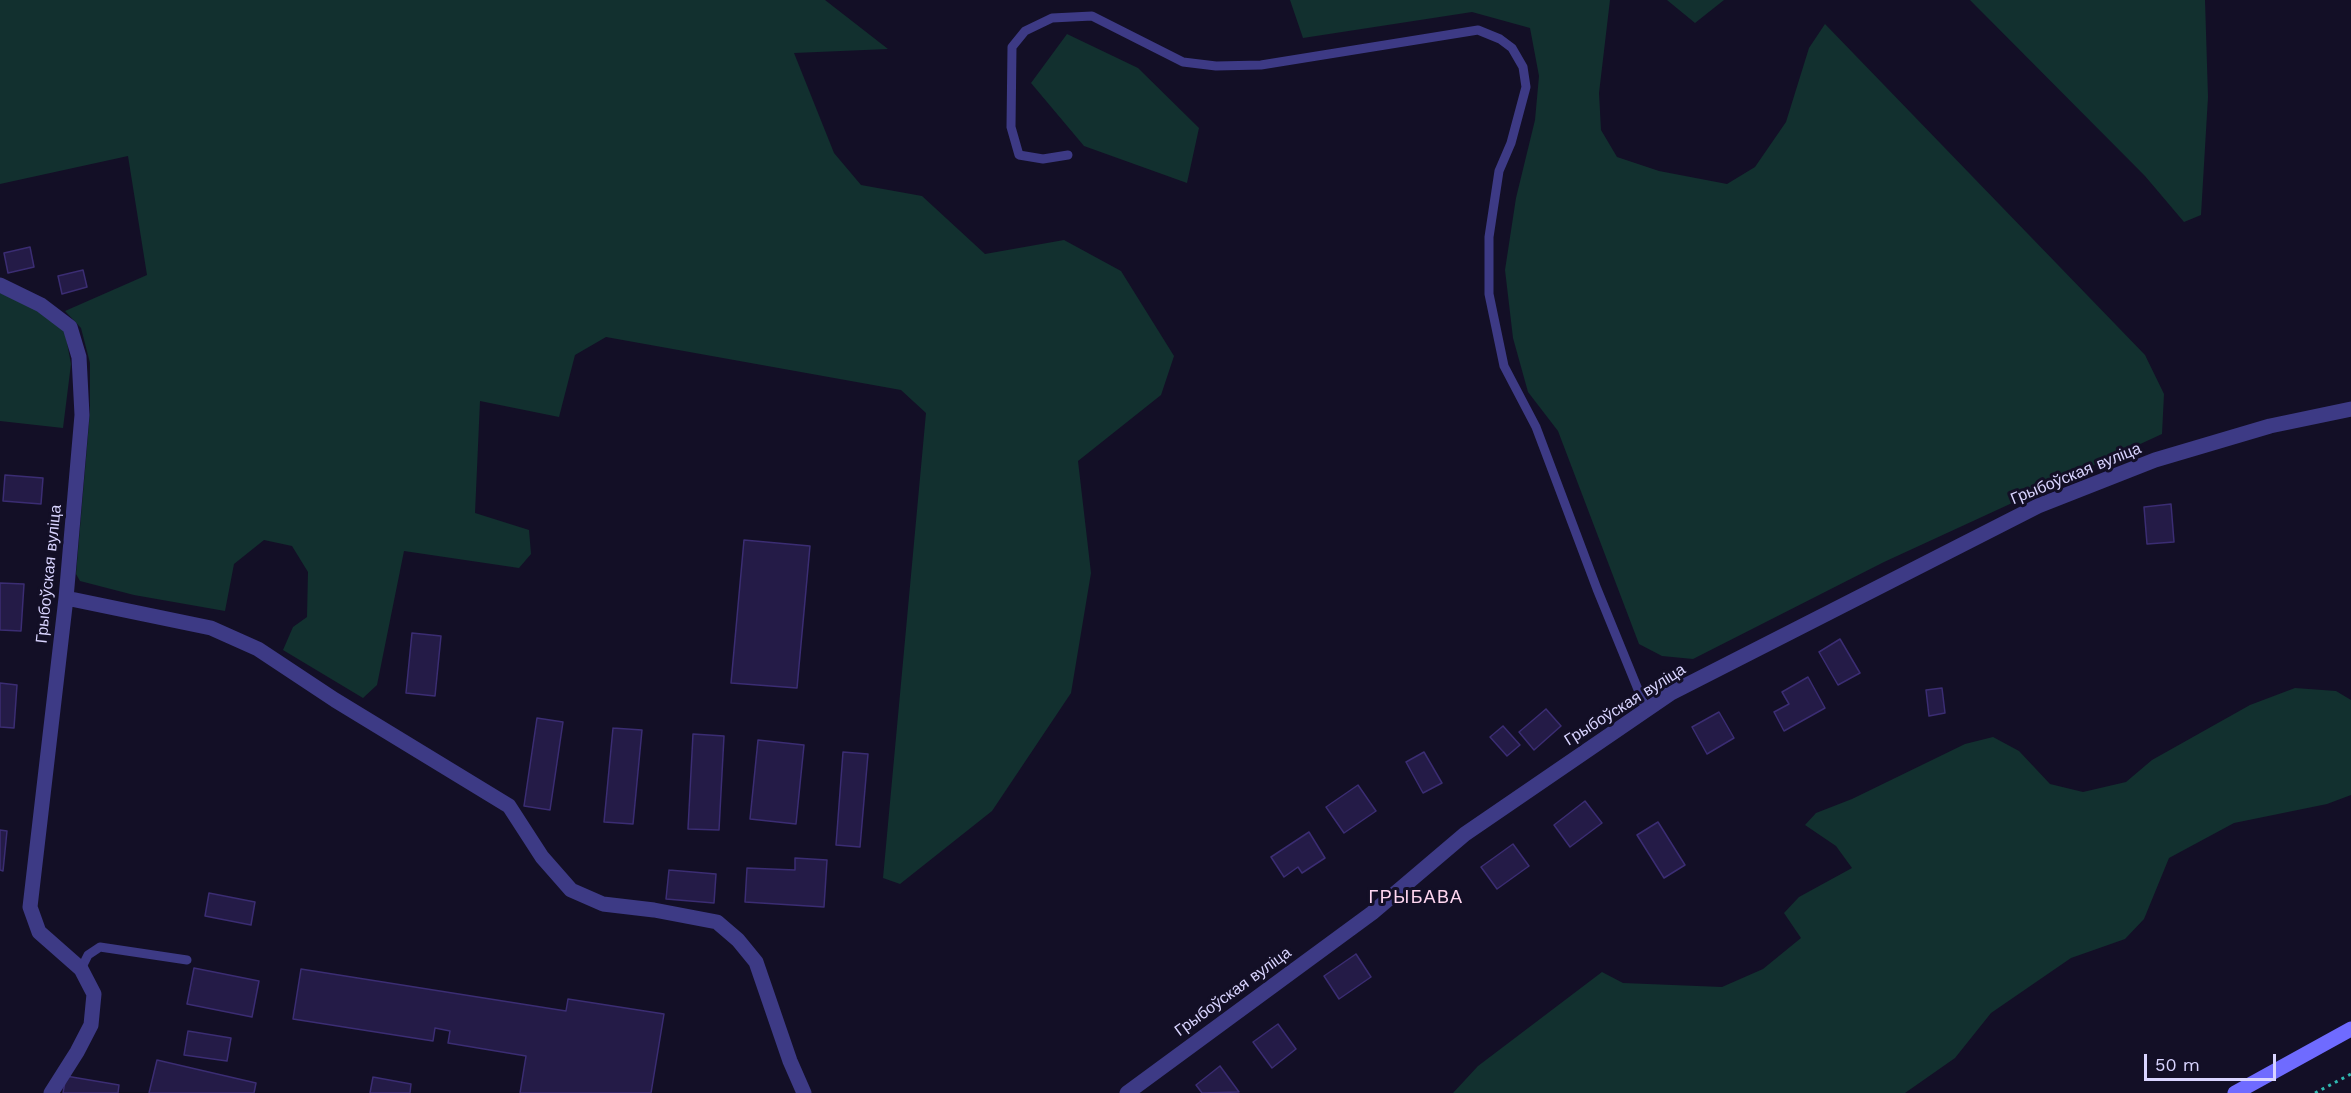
<!DOCTYPE html>
<meta charset="utf-8">
<style>
body{margin:0}
#map{position:relative;width:2351px;height:1093px;overflow:hidden;background:#130f26;font-family:"Work Sans",sans-serif}
canvas{display:block}
.scale{position:absolute;left:2144px;top:1054px;width:132px;height:27px;box-sizing:border-box;border:3px solid #d9d4ff;border-top:0;padding-left:8px;font-size:18px;line-height:21px;white-space:nowrap;color:#d9d4ff;-webkit-text-stroke:4px #130f26;paint-order:stroke}
</style>
<div id="map">
<canvas width="2351" height="1093"></canvas>
<div class="scale">50 m</div>
</div>
<script>
const g = document.querySelector('canvas').getContext('2d');
g.lineJoin = 'round';
function paint(path, color) {
  g.fillStyle = color;
  g.fill(path, 'evenodd');
}
function shape(rows) {
  const path = new Path2D();
  for (const r of rows) {
    path.moveTo(r[0], r[1]);
    for (let i = 2; i < r.length; i += 2) path.lineTo(r[i], r[i + 1]);
  }
  return path;
}
function stroke(path, color, width, dash) {
  g.strokeStyle = color;
  g.lineWidth = width;
  g.lineCap = dash ? 'butt' : 'round';
  g.setLineDash(dash || []);
  g.stroke(path);
}
function write(font, color, halo, rows, align = 'center') {
  g.font = font + ' "Work Sans",sans-serif';
  g.lineWidth = 6;
  g.setLineDash([]);
  g.textBaseline = 'middle';
  g.strokeStyle = halo;
  g.fillStyle = color;
  for (const [text, x, y, turn = 0] of rows) {
    g.save();
    g.translate(x, y);
    g.rotate((+turn || 0) * Math.PI / 180);
    g.textAlign = isNaN(turn) ? turn : align;
    if (halo) g.strokeText(text, 0, 0);
    g.fillText(text, 0, 0);
    g.restore();
  }
}
paint(shape([
 [0,0,825,0,888,49,794,53,834,153,861,185,922,196,985,254,1064,240,1121,271,1174,356,1161,395,1078,461,1091,573,1071,693,992,811,900,884,883,878,926,413,901,390,606,337,575,355,559,417,480,401,475,513,529,530,531,554,519,568,404,551,377,685,363,698,283,650,293,627,307,617,308,572,292,546,264,540,234,564,225,611,134,595,80,581,76,574,90,412,90,363,81,328,65,311,147,275,128,156,0,184],
 [1290,0,1610,0,1599,93,1601,130,1617,157,1659,171,1727,184,1755,167,1786,122,1809,48,1825,24,2145,355,2164,394,2162,434,1884,562,1693,659,1662,656,1639,644,1558,431,1528,392,1513,338,1505,270,1516,198,1535,120,1539,76,1530,28,1472,12,1303,38],
 [1667,0,1724,0,1695,23],
 [1970,0,2205,0,2208,97,2201,215,2184,222,2145,176],
 [1067,34,1138,68,1199,128,1187,183,1084,146,1031,83],
 [0,293,39,308,65,332,71,364,63,428,0,421],
 [2295,688,2336,691,2351,700,2351,795,2327,804,2234,823,2169,858,2144,919,2125,939,2071,958,1991,1013,1955,1058,1905,1093,1453,1093,1478,1066,1602,972,1623,983,1722,987,1763,969,1801,938,1784,913,1799,897,1852,868,1836,846,1805,825,1816,813,1852,799,1965,744,1993,737,2019,751,2050,784,2083,792,2126,782,2152,760,2250,705]
]), '#12302f');
const building = shape([
 [30,247,34,267,8,273,4,253,30,247],
 [83,270,87,287,62,294,58,276,83,270],
 [5,475,43,478,41,504,3,501,5,475],
 [2171,504,2174,542,2147,544,2144,507,2171,504],
 [744,540,810,546,797,688,731,683,744,540],
 [0,583,24,584,21,631,0,630,0,583],
 [412,633,441,636,435,696,406,693,412,633],
 [1840,639,1860,673,1838,685,1819,652,1840,639],
 [1808,677,1825,708,1784,731,1774,712,1789,704,1782,692,1808,677],
 [0,683,17,685,14,728,0,727,0,683],
 [1942,688,1945,713,1929,716,1926,690,1942,688],
 [1546,709,1561,726,1534,750,1519,732,1546,709],
 [1719,712,1734,738,1707,754,1692,727,1719,712],
 [537,718,563,722,550,810,524,806,537,718],
 [1503,726,1520,745,1507,756,1490,737,1503,726],
 [613,728,642,730,633,824,604,822,613,728],
 [693,734,724,736,719,830,688,829,693,734],
 [758,740,804,745,796,824,750,819,758,740],
 [843,752,868,754,860,847,836,845,843,752],
 [1424,752,1442,783,1423,793,1406,762,1424,752],
 [1358,785,1376,811,1344,833,1326,807,1358,785],
 [1585,801,1602,823,1570,847,1554,825,1585,801],
 [1658,822,1685,865,1664,878,1637,835,1658,822],
 [0,830,7,831,3,871,0,870,0,830],
 [1309,832,1325,858,1302,873,1298,867,1284,877,1271,857,1309,832],
 [1513,844,1529,866,1497,889,1481,867,1513,844],
 [795,858,827,860,824,907,745,902,747,868,795,870,795,858],
 [669,870,716,874,714,903,666,899,669,870],
 [209,893,255,902,251,925,205,916,209,893],
 [1356,954,1371,977,1339,999,1324,976,1356,954],
 [194,968,259,981,252,1017,187,1004,194,968],
 [301,969,566,1011,568,999,664,1014,651,1093,520,1093,526,1056,448,1043,450,1031,435,1028,433,1041,293,1019,301,969],
 [1278,1024,1296,1049,1272,1068,1253,1042,1278,1024],
 [188,1031,231,1038,227,1061,184,1055,188,1031],
 [157,1060,256,1083,254,1093,149,1093,157,1060],
 [1220,1066,1239,1092,1202,1093,1196,1085,1220,1066],
 [66,1076,119,1085,118,1093,63,1093,66,1076],
 [373,1077,411,1084,410,1093,370,1093,373,1077]
]);
paint(building, '#241b47');
stroke(building, '#3b2d73', 1.5);
stroke(shape([
 [2315,1093,2351,1074]
]), '#2fb8b0', 3, [3, 4.5]);
stroke(shape([
 [1068,155,1043,159,1019,155,1011,127,1012,47,1025,31,1052,18,1092,16,1183,62,1216,66,1261,65,1478,30,1500,39,1512,48,1523,67,1526,87,1511,143,1499,171,1489,237,1489,294,1504,366,1536,427,1597,589,1646,709],
 [81,969,88,955,100,947,187,960]
]), '#3d3a85', 9);
stroke(shape([
 [0,285,41,305,70,327,79,357,82,415,66,598,30,907,39,932,81,969,94,994,91,1025,77,1052,51,1093],
 [66,598,211,628,258,649,335,700,509,806,542,857,571,890,603,904,654,910,717,922,738,940,756,962,790,1061,804,1093],
 [1127,1093,1372,913,1465,834,1671,693,2038,506,2155,460,2270,426,2351,409]
]), '#3d3a85', 15);
stroke(shape([
 [2235,1093,2351,1029]
]), '#6f6bff', 15);
write('16px', '#d9d4ff', '#130f26', [
 ["Грыбоўская вуліца",2076,474,-22],
 ["Грыбоўская вуліца",49,574,-84],
 ["Грыбоўская вуліца",1625,705,-32],
 ["Грыбоўская вуліца",1233,992,-36]
]);
g.letterSpacing = '1.5px';
write('18px', '#ffd6f0', '#130f26', [
 ["ГРЫБАВА",1416,898]
]);
g.letterSpacing = '0px';
</script>
